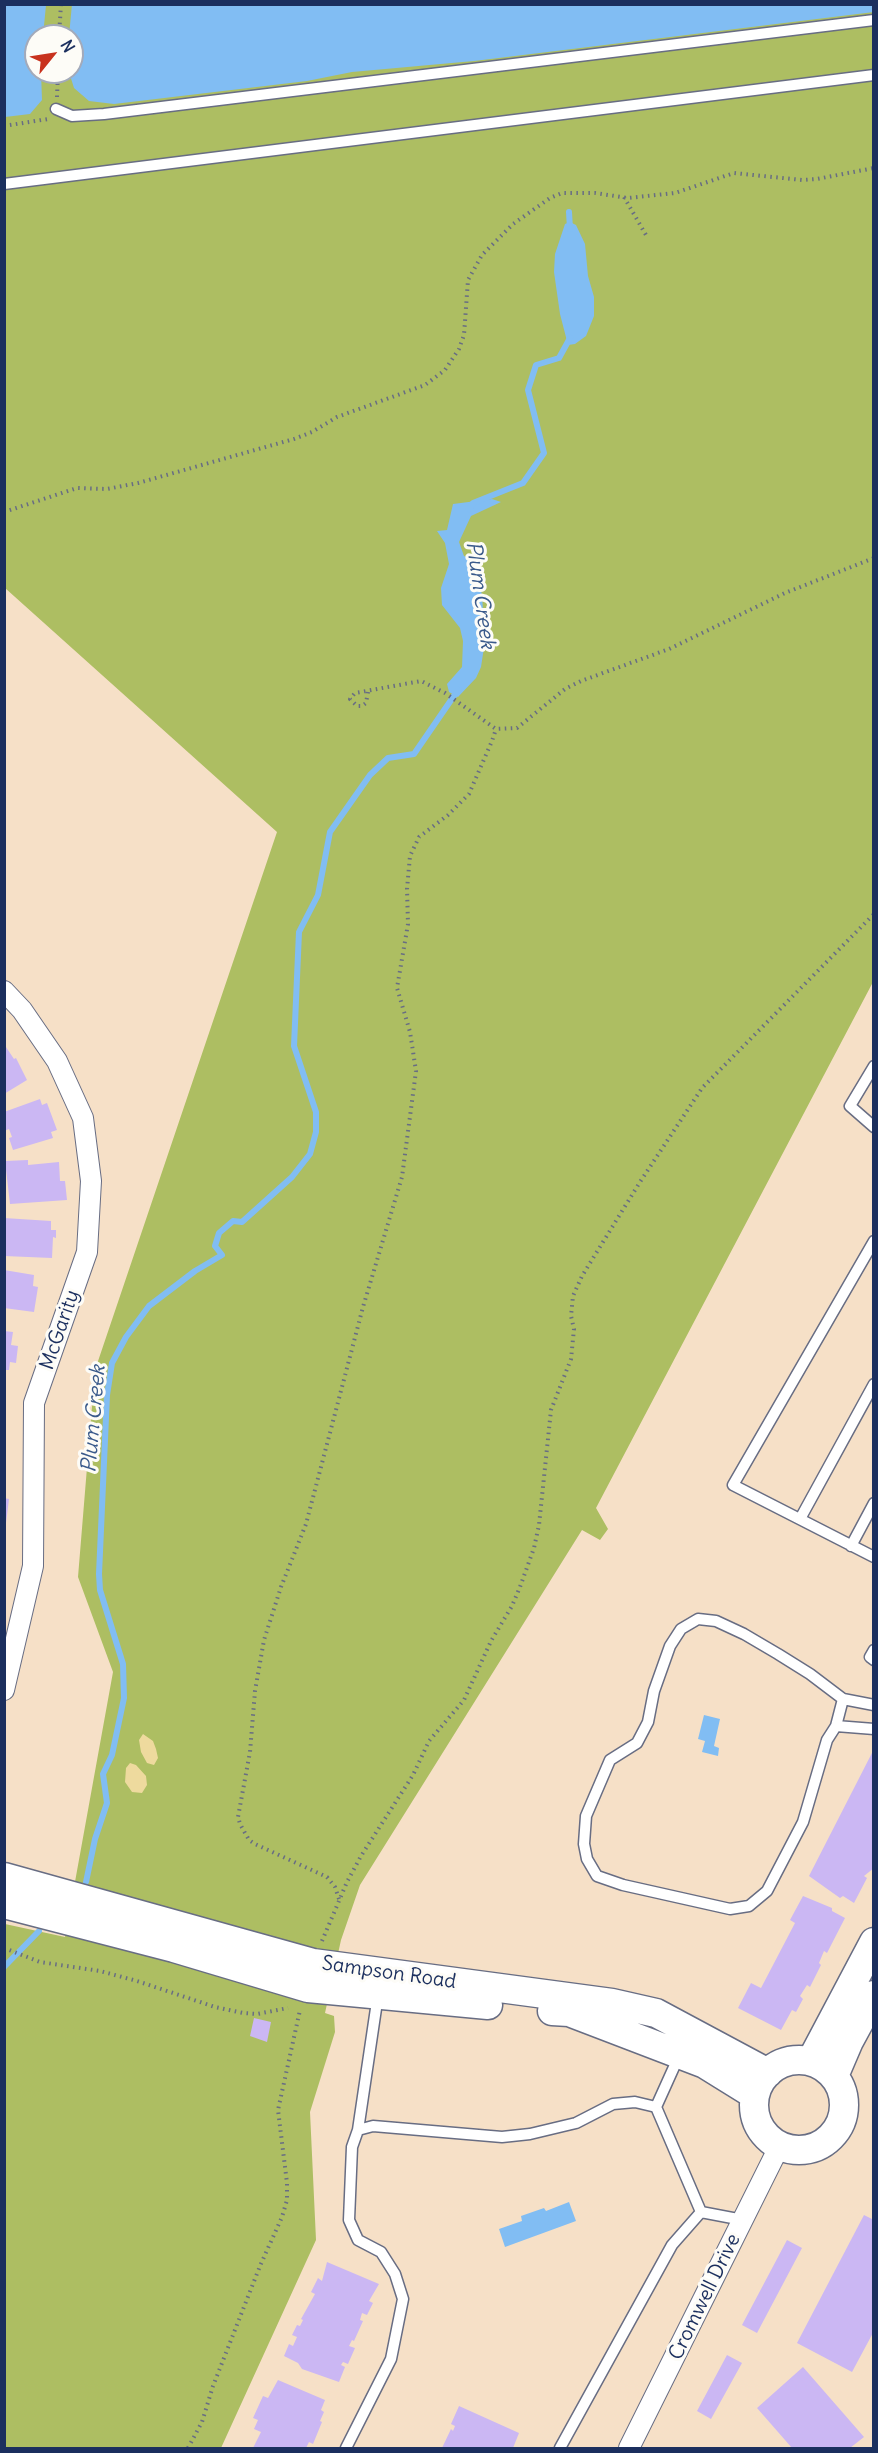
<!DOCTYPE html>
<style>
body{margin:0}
#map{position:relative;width:878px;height:2453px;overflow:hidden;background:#f6e0c7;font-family:Delius,sans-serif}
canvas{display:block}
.frame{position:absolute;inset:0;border:6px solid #1b2f5e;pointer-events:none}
.north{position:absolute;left:24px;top:24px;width:60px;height:60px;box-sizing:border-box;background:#fdfcf7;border:2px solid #a3aaba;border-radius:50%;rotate:60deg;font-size:16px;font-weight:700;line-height:24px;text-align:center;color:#1b2f5e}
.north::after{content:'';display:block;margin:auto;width:21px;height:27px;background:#c8321e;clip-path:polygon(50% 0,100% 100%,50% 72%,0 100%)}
</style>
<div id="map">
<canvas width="878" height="2453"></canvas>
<div class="frame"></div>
<div class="north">N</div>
</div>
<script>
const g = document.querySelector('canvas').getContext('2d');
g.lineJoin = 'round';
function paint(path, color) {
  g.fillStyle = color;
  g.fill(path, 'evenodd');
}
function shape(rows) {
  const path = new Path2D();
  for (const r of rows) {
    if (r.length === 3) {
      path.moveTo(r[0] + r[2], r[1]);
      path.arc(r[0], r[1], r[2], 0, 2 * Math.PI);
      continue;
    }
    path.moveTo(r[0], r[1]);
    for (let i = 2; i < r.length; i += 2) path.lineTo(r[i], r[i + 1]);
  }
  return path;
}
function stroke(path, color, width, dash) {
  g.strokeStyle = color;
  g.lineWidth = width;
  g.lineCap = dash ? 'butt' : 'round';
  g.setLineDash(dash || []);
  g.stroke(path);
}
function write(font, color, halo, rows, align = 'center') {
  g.font = font + ' Delius,sans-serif';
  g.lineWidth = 6;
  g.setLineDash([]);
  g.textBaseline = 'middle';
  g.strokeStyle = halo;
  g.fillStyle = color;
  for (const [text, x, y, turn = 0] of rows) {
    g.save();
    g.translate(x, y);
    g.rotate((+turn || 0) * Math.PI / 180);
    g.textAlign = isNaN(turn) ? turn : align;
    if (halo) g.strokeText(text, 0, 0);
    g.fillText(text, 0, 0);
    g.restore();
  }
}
paint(shape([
 [5,5,873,5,873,982,596,1508,608,1529,600,1540,582,1530,360,1885,341,1940,325,2013,334,2016,335,2032,310,2112,316,2240,221,2448,5,2448,5,1924,65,1937,113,1672,78,1577,95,1370,277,832,5,588],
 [36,36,72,36,72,72,36,72]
]), '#adbe62');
paint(shape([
 [143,1734,153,1741,156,1749,158,1758,154,1765,147,1763,141,1752,139,1740],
 [130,1763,136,1765,146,1776,147,1785,142,1793,132,1792,125,1782,126,1768]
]), '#eeda9e');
paint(shape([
 [72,4,873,4,874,12,474,61,352,72,307,81,114,104,89,101,74,88,69,72,72,72,72,36,69,36],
 [4,5,46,5,43,36,36,36,36,72,41,72,42,100,30,114,5,117],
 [570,222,576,225,585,244,588,276,594,297,594,316,586,336,575,344,568,345,560,314,554,272,555,254,565,224],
 [492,499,501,502,471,516,459,542,464,556,470,558,478,578,482,595,485,641,481,667,476,678,458,697,449,692,447,684,462,667,463,641,460,628,442,605,441,588,449,564,445,543,437,531,447,530,453,504],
 [704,1715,720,1719,714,1746,719,1748,718,1756,702,1752,705,1741,698,1739],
 [569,2202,576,2221,505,2247,499,2229,522,2221,521,2216,544,2208,546,2211]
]), '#81bdf3');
stroke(shape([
 [569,212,570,229],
 [469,509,473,503,523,483,544,453,528,390,536,365,559,358,570,338],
 [86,1882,95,1839,107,1803,103,1774,112,1755,124,1698,123,1664,100,1590,99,1574,107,1395,112,1363,126,1337,149,1306,195,1271,222,1255,215,1246,219,1233,233,1221,242,1222,292,1177,310,1154,316,1132,316,1112,294,1046,299,932,318,895,330,832,370,775,388,758,414,754,458,690],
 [4,1967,39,1931]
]), '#81bdf3', 6);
paint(shape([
 [6,1047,14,1059,16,1058,27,1080,4,1094],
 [40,1099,42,1105,47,1103,57,1130,51,1132,53,1138,13,1150,9,1138,12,1137,9,1129,4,1131,4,1112],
 [28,1160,28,1165,59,1162,60,1181,65,1181,67,1200,10,1204,5,1161],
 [4,1218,51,1221,51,1230,56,1230,56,1238,53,1237,52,1258,4,1256],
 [4,1270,34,1275,33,1286,38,1287,34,1312,4,1308],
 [4,1331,13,1332,11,1345,18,1346,16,1363,10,1362,9,1370,4,1370],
 [4,1498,9,1499,6,1523,4,1523],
 [874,1749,874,1868,864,1876,867,1878,854,1903,843,1896,840,1898,809,1876],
 [803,1896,832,1908,832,1911,845,1918,827,1953,824,1951,819,1963,821,1965,810,1987,807,1985,800,1996,803,1999,796,2012,792,2010,781,2030,738,2008,751,1983,761,1988,795,1923,790,1920],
 [254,2018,271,2022,267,2042,250,2036],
 [864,2215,874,2220,874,2331,852,2372,797,2343],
 [787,2240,802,2248,757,2333,742,2325],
 [327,2262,379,2284,369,2301,373,2303,367,2315,362,2313,360,2320,363,2321,354,2341,352,2340,349,2346,355,2348,348,2364,343,2362,341,2365,345,2367,339,2382,302,2369,298,2363,284,2356,289,2344,293,2346,297,2337,292,2335,297,2325,300,2326,303,2320,301,2319,315,2294,311,2292,318,2278,322,2281],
 [727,2355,742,2363,711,2419,697,2411],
 [803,2367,864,2437,850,2448,792,2448,757,2408],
 [278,2380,325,2400,321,2410,324,2412,320,2421,322,2422,313,2444,309,2442,306,2448,253,2448,261,2432,254,2429,258,2420,253,2418,263,2396,268,2398],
 [459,2406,519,2433,513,2448,442,2448,451,2429,453,2431,455,2426,451,2424]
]), '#cbb7f3');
const lane = shape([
 [56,109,72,116,104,114,874,20],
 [4,184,874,75],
 [874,1066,850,1106,874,1127],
 [874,1241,733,1485,874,1557],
 [800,1519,874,1384],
 [851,1546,874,1503],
 [874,1650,870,1657,874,1660],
 [843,1699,836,1726,827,1740,803,1822,767,1891,749,1906,730,1909,623,1885,597,1876,587,1859,584,1844,586,1816,610,1760,637,1743,648,1722,654,1691,670,1646,681,1629,698,1619,716,1621,744,1634,778,1654,810,1674,843,1699,874,1705],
 [836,1726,874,1729],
 [679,2056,656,2107,701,2212],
 [358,2130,378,1995],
 [701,2212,743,2220],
 [346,2448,391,2359,403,2299,395,2274,381,2252,358,2240,349,2220,352,2147,358,2130,373,2126,502,2137,530,2134,576,2123,613,2104,635,2102,656,2107],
 [560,2448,672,2245,701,2212]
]);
const street = shape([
 [4,991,22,1010,57,1061,83,1118,91,1181,87,1252,34,1403,33,1566,4,1690],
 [629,2448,780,2145]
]);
const secondary = shape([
 [4,1877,313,1963,612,2003,656,2013,768,2073],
 [4,1904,174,1948,308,1988,488,2005],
 [552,2011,569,2012,705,2064,755,2095],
 [799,2105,45],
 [811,2061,874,1942],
 [834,2076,849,2041,874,1995]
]);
stroke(lane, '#686d83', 13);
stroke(street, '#686d83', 22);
stroke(secondary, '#686d83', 31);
stroke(shape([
 [59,36,61,4],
 [57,97,58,72],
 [4,126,48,119],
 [624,197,646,235],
 [4,512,77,488,107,489,138,483,294,439,312,432,337,417,425,385,445,370,459,349,464,335,468,280,482,255,513,224,550,198,562,193,595,193,628,198,675,193,734,173,802,180,817,179,874,168],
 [368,692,366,703,362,706,357,706,350,699,355,693,421,681,445,693,496,729,517,728,565,689,581,681,669,649,785,593,874,558],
 [339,1899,335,1887,327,1877,255,1844,249,1840,240,1824,238,1817,250,1752,255,1691,264,1640,281,1587,306,1524,363,1307,402,1177,416,1071,410,1032,397,988,408,924,407,889,410,856,419,837,448,815,469,794,492,741,496,729],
 [322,1941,347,1882,361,1856,413,1775,429,1741,464,1700,491,1641,512,1606,520,1587,534,1548,539,1525,551,1410,571,1359,574,1329,571,1316,573,1296,582,1276,640,1182,702,1088,874,914],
 [4,1948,40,1962,100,1971,137,1981,215,2007,243,2013,257,2014,288,2008],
 [188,2448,202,2422,213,2386,260,2266,282,2217,287,2200,287,2183,278,2110,300,2010]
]), '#686d83', 4, [1.5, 4.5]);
stroke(lane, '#fff', 10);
stroke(street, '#fff', 20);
stroke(secondary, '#fff', 28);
write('20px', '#1b2f5e', '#fdfcf7', [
 ["McGarity",60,1330,-71],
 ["Sampson Road",389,1973,8],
 ["Cromwell Drive",705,2297,-64]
]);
write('italic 21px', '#3a5a8b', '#fdfcf7', [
 ["Plum Creek",480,595,82],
 ["Plum Creek",94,1419,-85]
]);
</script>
